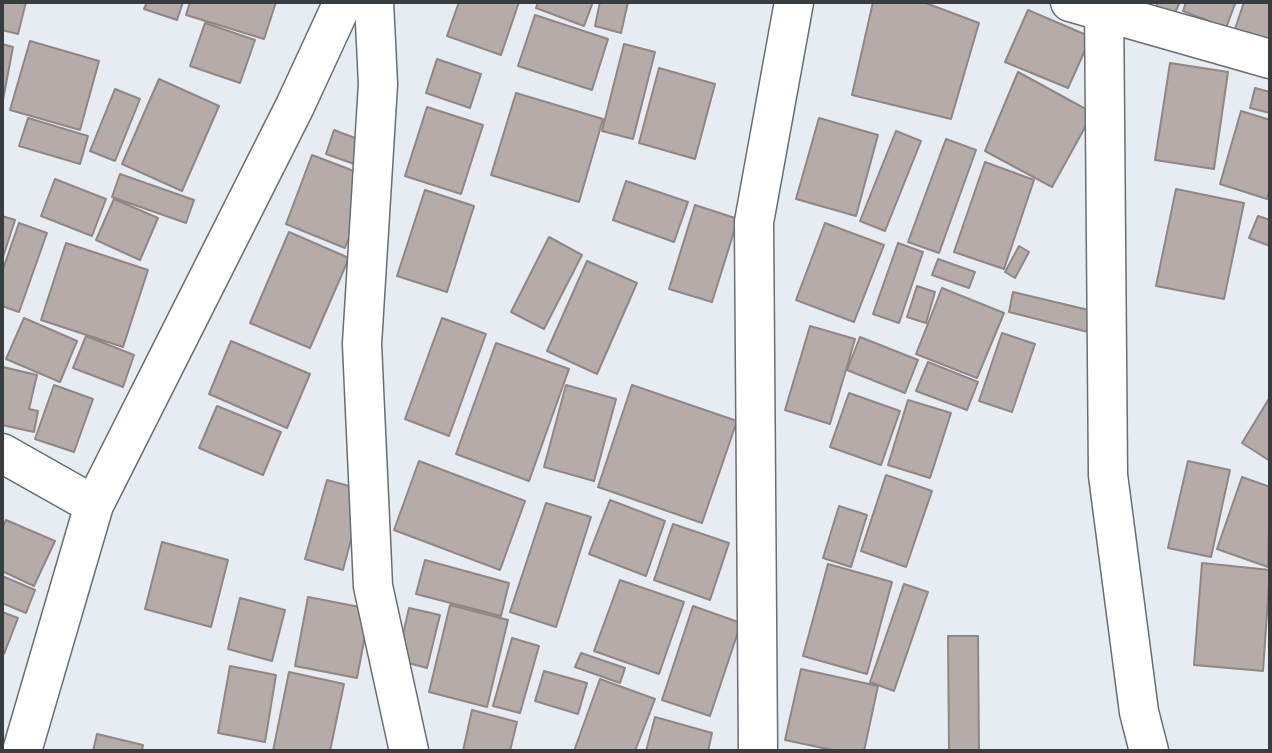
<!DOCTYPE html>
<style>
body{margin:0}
#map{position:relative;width:1272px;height:753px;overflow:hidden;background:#e7ecf3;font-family:Karla,sans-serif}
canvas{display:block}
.frame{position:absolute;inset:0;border:4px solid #3a3d40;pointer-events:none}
</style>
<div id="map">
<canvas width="1272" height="753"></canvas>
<div class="frame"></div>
</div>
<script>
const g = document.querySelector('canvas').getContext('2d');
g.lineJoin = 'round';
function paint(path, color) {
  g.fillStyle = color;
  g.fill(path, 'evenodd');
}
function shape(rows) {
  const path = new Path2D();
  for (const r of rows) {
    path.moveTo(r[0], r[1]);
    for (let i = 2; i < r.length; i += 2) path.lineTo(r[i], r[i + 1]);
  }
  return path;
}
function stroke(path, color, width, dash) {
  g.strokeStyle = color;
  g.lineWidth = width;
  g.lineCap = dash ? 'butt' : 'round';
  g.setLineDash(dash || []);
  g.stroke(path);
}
const building = shape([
 [2,2,26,2,18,34,2,30,2,2],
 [147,2,183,2,177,20,144,9,147,2],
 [190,2,276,2,264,39,186,15,190,2],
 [459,2,519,2,501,55,447,36,459,2],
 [538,2,593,2,584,26,536,8,538,2],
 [600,2,628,2,621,33,595,26,600,2],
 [873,2,923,2,979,23,951,119,852,95,873,2],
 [1158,2,1180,2,1171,21,1153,13,1158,2],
 [1186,2,1230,2,1235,4,1226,28,1183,11,1186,2],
 [1244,2,1270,2,1270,41,1235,29,1244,2],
 [1028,10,1091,37,1068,88,1005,62,1028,10],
 [535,15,608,39,592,90,518,66,535,15],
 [205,23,255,40,240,83,190,66,205,23],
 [30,41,99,61,80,130,10,110,30,41],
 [2,44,13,47,2,105,2,44],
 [624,44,655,52,633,139,602,131,624,44],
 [437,59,481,74,470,108,426,93,437,59],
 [1170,63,1228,72,1214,169,1155,160,1170,63],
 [659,68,715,84,695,159,639,143,659,68],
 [1018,72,1093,113,1052,187,985,151,1018,72],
 [159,79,219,106,182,191,122,164,159,79],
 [1255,88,1270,92,1270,113,1250,108,1255,88],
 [115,89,140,99,115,161,90,151,115,89],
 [516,93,603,119,579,202,491,175,516,93],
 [427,107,483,125,461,194,405,176,427,107],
 [1241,111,1270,120,1270,187,1267,199,1220,184,1241,111],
 [28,118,88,136,80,164,19,146,28,118],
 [819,118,878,135,856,216,796,199,819,118],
 [334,130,368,143,360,166,326,154,334,130],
 [896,131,921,141,885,231,860,221,896,131],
 [946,139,976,150,939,253,908,242,946,139],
 [312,155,372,178,345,248,286,224,312,155],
 [985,162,1034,180,1004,269,954,252,985,162],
 [120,174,194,200,186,223,112,197,120,174],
 [55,179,106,199,92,236,41,216,55,179],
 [626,181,688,202,674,242,613,220,626,181],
 [1176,189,1244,203,1224,299,1156,286,1176,189],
 [425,190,474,206,447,292,397,276,425,190],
 [114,199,158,218,140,260,96,240,114,199],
 [695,205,738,219,712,302,669,289,695,205],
 [2,216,15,220,2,260,2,216],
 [1258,216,1270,220,1270,246,1249,238,1258,216],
 [19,223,47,233,19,312,2,306,2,272,19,223],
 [825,223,884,245,854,322,796,300,825,223],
 [289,232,349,258,310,348,250,323,289,232],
 [549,237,582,255,544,329,511,312,549,237],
 [66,243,148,270,123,347,41,320,66,243],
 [898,243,923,252,899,323,873,314,898,243],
 [1019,246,1029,252,1015,278,1005,272,1019,246],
 [938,259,975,272,969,288,932,275,938,259],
 [587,261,637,283,597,374,547,351,587,261],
 [917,286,935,292,926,323,907,317,917,286],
 [942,288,1004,313,977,378,916,354,942,288],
 [1013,292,1097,312,1092,333,1009,312,1013,292],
 [24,318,77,341,60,382,6,359,24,318],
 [442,318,486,334,449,436,405,419,442,318],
 [810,326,855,339,830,424,785,410,810,326],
 [1002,333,1035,344,1012,412,979,401,1002,333],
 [86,336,134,355,123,387,73,368,86,336],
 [860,337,918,360,905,393,847,370,860,337],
 [231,341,310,374,287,428,209,394,231,341],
 [496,343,569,369,529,481,456,454,496,343],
 [928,362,978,382,967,410,916,391,928,362],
 [3,367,37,375,29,409,38,411,34,432,2,425,3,367],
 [54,385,93,399,74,452,35,439,54,385],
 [566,385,616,399,594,481,544,467,566,385],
 [632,385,737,421,702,523,598,487,632,385],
 [849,393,900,411,881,465,830,447,849,393],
 [1270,397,1270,461,1242,443,1270,397],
 [908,400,951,413,930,478,888,465,908,400],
 [217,406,281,432,263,475,199,448,217,406],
 [419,461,525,501,500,570,394,530,419,461],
 [1188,461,1230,470,1211,557,1168,548,1188,461],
 [886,475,932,491,906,567,861,551,886,475],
 [1242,477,1270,487,1268,567,1217,549,1242,477],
 [327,480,364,490,343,570,305,559,327,480],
 [610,500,665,521,646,576,589,554,610,500],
 [546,503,591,517,556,627,510,612,546,503],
 [839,506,867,515,851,567,823,558,839,506],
 [6,520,55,541,34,586,2,571,2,529,6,520],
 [673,524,729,543,710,600,654,580,673,524],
 [162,542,228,560,211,627,145,609,162,542],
 [425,560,509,583,501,616,416,594,425,560],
 [1202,563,1270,570,1263,671,1194,665,1202,563],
 [828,564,892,582,867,674,803,656,828,564],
 [2,576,35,590,26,613,2,603,2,576],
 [620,580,684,602,659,674,594,651,620,580],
 [904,584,928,592,894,691,870,682,904,584],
 [308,597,370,609,357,678,295,666,308,597],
 [240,598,285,610,272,661,228,649,240,598],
 [450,605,508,620,487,707,429,692,450,605],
 [693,606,741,623,710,716,662,700,693,606],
 [409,608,440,615,427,668,397,660,409,608],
 [2,612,18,618,4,654,2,653,2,612],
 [948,636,978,636,979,751,949,751,948,636],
 [512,638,539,646,520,713,493,706,512,638],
 [581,653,625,668,620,683,575,667,581,653],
 [230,666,276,675,265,742,218,733,230,666],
 [801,669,878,686,864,751,837,751,785,740,801,669],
 [544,671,587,683,578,714,535,701,544,671],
 [289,672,344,684,330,751,273,751,289,672],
 [600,679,655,699,635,751,574,751,600,679],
 [472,710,517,722,510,751,463,751,472,710],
 [655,717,712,733,708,751,646,751,655,717],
 [97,734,143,745,142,751,93,751,97,734]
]);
paint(building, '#b5acaa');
stroke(building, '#908685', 2);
const street = shape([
 [374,2,378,84,362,344,373,586,409,751],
 [1070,2,1270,59],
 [1104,2,1108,475,1139,712,1149,751],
 [2,453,94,505],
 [22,751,94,505,295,106,343,2],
 [758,751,754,222,794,2]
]);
stroke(street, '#696e74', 41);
stroke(street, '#fff', 38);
</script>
